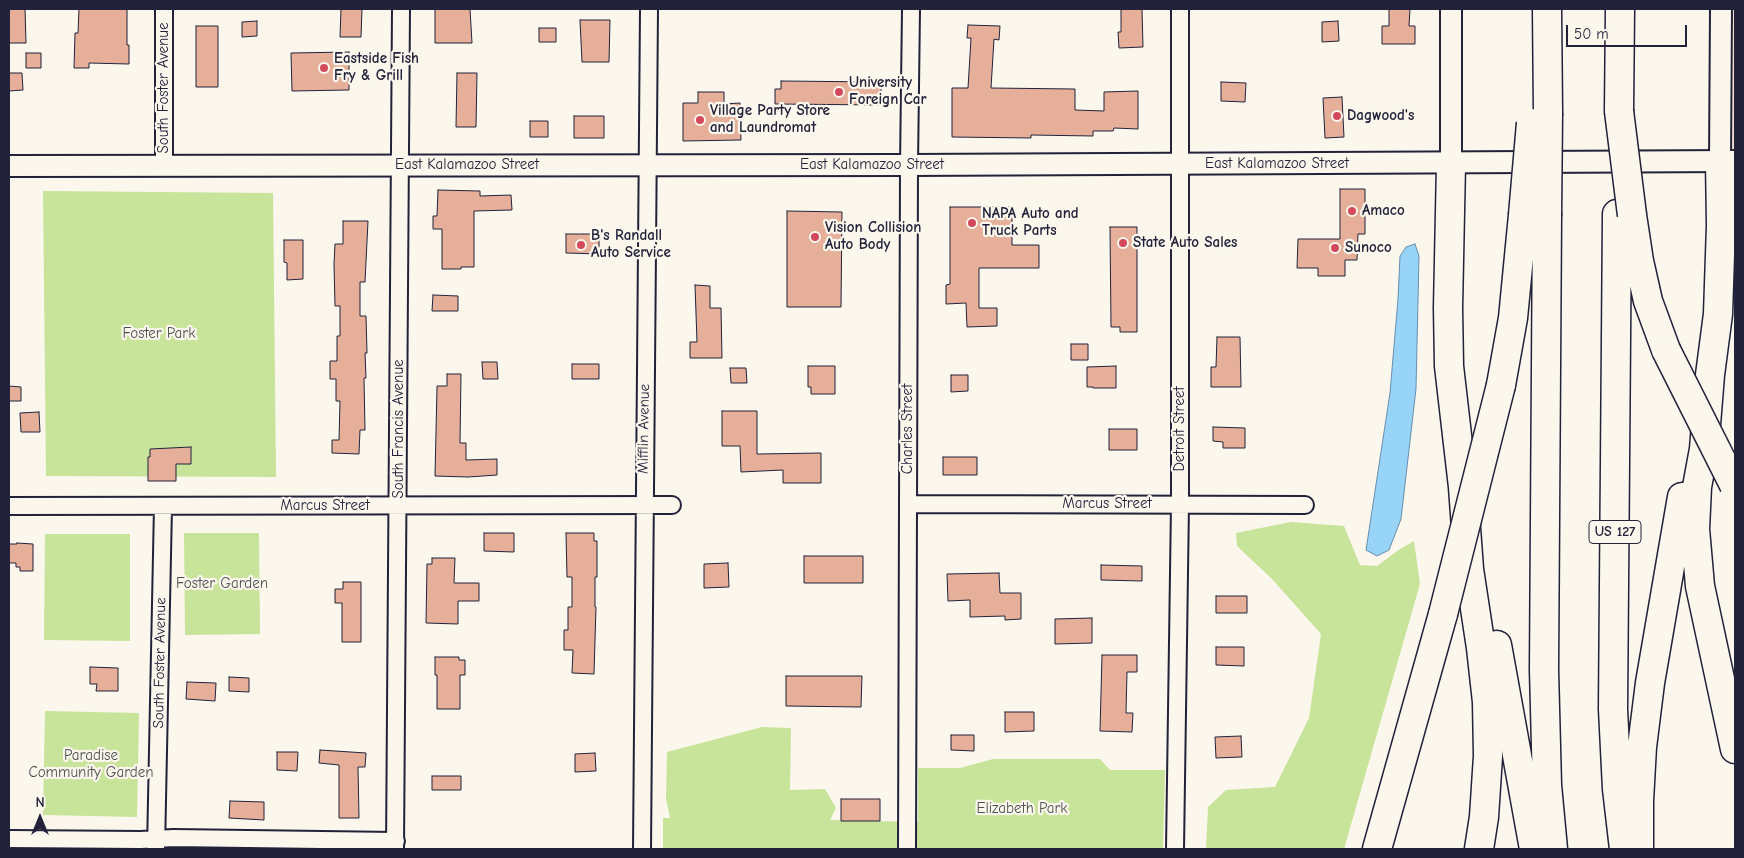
<!DOCTYPE html>
<style>
body{margin:0}
#map{position:relative;width:1744px;height:858px;overflow:hidden;background:#fbf7ec;font-family:"Comic Neue",sans-serif}
canvas{display:block}
.frame{position:absolute;inset:0;border:10px solid #22223b;pointer-events:none}
.north{position:absolute;left:15px;top:793px;width:50px;height:50px;-webkit-text-stroke:4px #fbf7ec;paint-order:stroke;rotate:0deg;font-size:14px;font-weight:700;line-height:20px;text-align:center;color:#22223b}
.north::after{content:'';display:block;margin:auto;width:18px;height:22px;background:#22223b;clip-path:polygon(50% 0,100% 100%,50% 72%,0 100%)}
.scale{position:absolute;left:1566px;top:25px;width:121px;height:22px;box-sizing:border-box;border:2px solid #22223b;border-top:0;padding-left:6px;font-size:15px;line-height:18px;white-space:nowrap;color:#22223b;-webkit-text-stroke:4px #fbf7ec;paint-order:stroke}
</style>
<div id="map">
<canvas width="1744" height="858"></canvas>
<div class="frame"></div>
<div class="north">N</div>
<div class="scale">50 m</div>
</div>
<script>
const g = document.querySelector('canvas').getContext('2d');
g.lineJoin = 'round';
function paint(path, color) {
  g.fillStyle = color;
  g.fill(path, 'evenodd');
}
function shape(rows) {
  const path = new Path2D();
  for (const r of rows) {
    path.moveTo(r[0], r[1]);
    for (let i = 2; i < r.length; i += 2) path.lineTo(r[i], r[i + 1]);
  }
  return path;
}
function stroke(path, color, width, dash) {
  g.strokeStyle = color;
  g.lineWidth = width;
  g.lineCap = dash ? 'butt' : 'round';
  g.setLineDash(dash || []);
  g.stroke(path);
}
function write(font, color, halo, rows, align = 'center') {
  g.font = font + ' "Comic Neue",sans-serif';
  g.lineWidth = 4.5;
  g.setLineDash([]);
  g.textBaseline = 'middle';
  g.strokeStyle = halo;
  g.fillStyle = color;
  for (const [text, x, y, turn = 0] of rows) {
    g.save();
    g.translate(x, y);
    g.rotate((+turn || 0) * Math.PI / 180);
    g.textAlign = isNaN(turn) ? turn : align;
    if (halo) g.strokeText(text, 0, 0);
    g.fillText(text, 0, 0);
    g.restore();
  }
}
paint(shape([
 [1728,9,1735,9,1735,149,1729,149]
]), '#f4e1d3');
paint(shape([
 [43,191,273,193,276,477,46,476],
 [1291,522,1344,526,1360,565,1377,566,1400,549,1414,541,1420,584,1344,849,1206,849,1208,807,1226,790,1275,787,1309,718,1321,634,1272,579,1237,546,1236,533],
 [184,533,259,533,260,634,185,635],
 [45,534,130,534,130,641,44,640],
 [45,711,139,713,137,817,43,815],
 [762,727,791,728,790,790,825,789,836,808,830,820,918,822,918,768,960,768,993,759,1100,759,1110,770,1165,770,1163,849,663,849,663,818,670,818,666,799,667,752]
]), '#c8e39a');
const water = shape([
 [1415,244,1419,256,1416,389,1401,519,1389,550,1377,556,1366,550,1390,393,1398,299,1400,256,1406,247,1415,244]
]);
paint(water, '#97d4f8');
stroke(water, '#688dac', 1);
const building = shape([
 [9,9,25,9,26,43,9,43,9,9],
 [79,9,127,9,127,45,129,45,129,64,89,63,89,68,74,68,75,33,78,33,79,9],
 [341,9,362,9,361,37,340,37,341,9],
 [435,9,470,9,472,43,435,43,435,9],
 [1121,9,1142,9,1143,47,1119,48,1118,32,1121,32,1121,9],
 [1389,9,1410,9,1409,26,1415,26,1415,44,1382,44,1382,26,1389,26,1389,9],
 [580,20,610,20,609,62,582,62,580,20],
 [257,21,257,36,242,37,242,22,257,21],
 [1338,21,1339,41,1322,42,1322,22,1338,21],
 [968,25,1000,26,999,40,994,39,991,88,1075,89,1075,110,1104,111,1104,92,1138,91,1138,129,1114,128,1113,131,1093,131,1093,136,1031,135,1031,138,952,137,952,88,968,88,971,38,967,38,968,25],
 [196,26,218,26,218,87,196,87,196,26],
 [539,28,556,28,556,42,539,42,539,28],
 [349,52,349,90,292,91,291,53,349,52],
 [26,53,41,53,41,68,26,68,26,53],
 [9,73,22,73,23,90,9,91,9,73],
 [457,73,477,73,476,127,456,127,457,73],
 [781,81,881,82,881,105,775,104,775,89,781,89,781,81],
 [1221,82,1246,83,1245,102,1221,101,1221,82],
 [698,92,724,92,724,104,740,103,741,140,683,141,683,103,698,103,698,92],
 [1342,97,1344,137,1325,138,1323,98,1342,97],
 [574,116,604,116,604,138,574,138,574,116],
 [530,121,548,121,548,137,530,137,530,121],
 [1340,189,1365,189,1365,234,1358,234,1357,260,1345,260,1345,276,1318,276,1318,268,1297,268,1298,239,1340,239,1340,189],
 [438,190,480,191,480,196,511,195,512,210,474,211,474,267,461,267,461,269,442,269,442,229,433,229,433,216,437,216,438,190],
 [950,207,1012,207,1012,245,1039,245,1039,268,979,268,979,308,997,308,997,326,967,327,966,303,946,304,946,285,950,284,950,207],
 [787,211,842,212,841,307,787,307,787,211],
 [343,221,368,221,365,282,360,282,360,316,366,316,367,353,365,353,366,378,364,378,365,430,360,430,359,454,332,453,332,440,339,440,340,401,336,401,336,379,330,379,330,361,337,361,337,336,340,336,340,306,335,306,334,264,335,244,343,244,343,221],
 [1110,227,1137,227,1137,332,1120,332,1120,327,1111,327,1110,227],
 [566,234,599,234,599,254,566,253,566,234],
 [284,240,303,240,303,279,287,280,287,263,284,262,284,240],
 [695,285,710,286,710,308,721,308,722,358,690,358,690,342,697,342,695,285],
 [433,295,458,296,458,311,432,311,433,295],
 [1217,337,1240,337,1241,387,1211,387,1211,367,1216,367,1217,337],
 [1071,344,1088,344,1088,360,1071,360,1071,344],
 [482,362,497,362,498,379,483,379,482,362],
 [572,364,599,364,599,379,572,379,572,364],
 [808,366,835,366,835,394,811,394,811,387,808,387,808,366],
 [1116,366,1116,388,1093,388,1093,387,1087,387,1087,367,1116,366],
 [730,368,746,368,747,383,731,383,730,368],
 [447,374,461,374,460,443,466,443,466,460,497,459,497,475,468,477,435,476,437,388,437,386,447,386,447,374],
 [951,375,968,375,968,391,951,392,951,375],
 [9,386,21,387,21,401,9,401,9,386],
 [722,411,757,411,757,454,821,453,821,483,783,483,783,470,741,472,740,446,722,446,722,411],
 [39,412,40,432,21,432,20,413,39,412],
 [1213,427,1245,428,1245,448,1223,448,1223,442,1213,441,1213,427],
 [1109,429,1137,429,1137,450,1109,450,1109,429],
 [191,447,191,464,176,464,176,481,148,481,148,457,150,457,150,449,191,447],
 [943,457,977,457,977,475,943,475,943,457],
 [484,533,514,533,514,552,484,551,484,533],
 [566,533,594,533,594,541,597,541,597,577,595,577,595,607,596,607,594,674,572,673,573,650,564,650,564,630,568,630,568,607,572,607,572,577,567,577,566,533],
 [17,543,33,544,33,571,20,571,20,567,16,567,16,563,9,563,9,544,17,544,17,543],
 [804,556,863,556,863,583,804,583,804,556],
 [432,558,455,558,454,583,479,583,479,601,458,601,458,624,426,623,427,564,432,564,432,558],
 [728,563,729,587,704,588,704,564,728,563],
 [1101,565,1142,566,1142,581,1101,580,1101,565],
 [999,573,1000,593,1021,593,1021,619,1005,620,1005,616,970,617,970,600,948,601,947,574,999,573],
 [343,582,361,582,361,642,342,642,342,603,335,603,335,589,343,589,343,582],
 [1216,596,1247,596,1247,613,1216,613,1216,596],
 [1092,618,1092,643,1055,644,1055,619,1092,618],
 [1216,647,1244,647,1244,666,1216,665,1216,647],
 [1102,655,1137,655,1137,672,1127,672,1126,713,1133,713,1132,732,1100,731,1102,655],
 [435,657,459,657,459,660,465,660,465,675,460,675,460,709,437,709,437,675,435,675,435,657],
 [90,667,118,668,118,691,96,691,97,684,90,684,90,667],
 [786,676,862,676,861,707,786,706,786,676],
 [229,677,249,678,249,692,229,691,229,677],
 [187,682,216,683,215,701,186,699,187,682],
 [1005,712,1034,712,1034,731,1005,732,1005,712],
 [951,735,974,735,974,751,951,750,951,735],
 [1241,736,1242,757,1216,758,1215,737,1241,736],
 [320,750,366,753,365,767,358,767,359,818,339,818,339,765,319,763,320,750],
 [277,752,298,752,297,771,277,770,277,752],
 [595,753,596,771,575,772,575,754,595,753],
 [432,776,461,776,461,790,432,790,432,776],
 [841,799,880,799,880,821,841,821,841,799],
 [230,801,264,802,264,820,229,818,230,801]
]);
paint(building, '#e5af9a');
stroke(building, '#22223b', 1);
const minor = shape([
 [164,167,164,9],
 [908,504,1305,505],
 [9,506,672,505],
 [9,839,141,840,173,838,396,841],
 [156,849,163,506],
 [395,849,401,9],
 [642,849,649,9],
 [907,849,909,165,911,9],
 [1175,849,1180,504,1180,9]
]);
const tertiary = shape([
 [1451,9,1451,164],
 [1720,161,1721,9],
 [9,166,909,165,1735,161]
]);
const motorway = shape([
 [1547,9,1548,113],
 [1619,111,1620,9],
 [1720,161,1721,225,1718,314,1710,375,1704,449,1697,487,1695,529,1700,586,1735,749],
 [1451,164,1448,308,1449,366,1463,487,1469,569,1481,648,1487,702,1488,756,1484,817,1479,849],
 [1617,214,1613,709,1617,789,1624,849],
 [1632,215,1639,261,1648,301,1666,350],
 [1547,216,1544,670,1547,785,1553,849],
 [1501,385,1513,318,1523,215],
 [1497,645,1534,849],
 [1377,849,1443,614],
 [1639,849,1639,801,1642,747,1650,683,1682,497]
]);
stroke(minor, '#22223b', 20);
stroke(tertiary, '#22223b', 24);
stroke(motorway, '#22223b', 31);
stroke(minor, '#fbf7ec', 16);
stroke(tertiary, '#fbf7ec', 20);
stroke(motorway, '#fbf7ec', 28);
const motorwayBridge = shape([
 [1619,111,1632,215],
 [1523,215,1531,123],
 [1547,216,1548,113],
 [1666,350,1734,485],
 [1443,614,1501,385]
]);
stroke(motorwayBridge, '#22223b', 31, []);
stroke(motorwayBridge, '#fbf7ec', 28);
for (const [x, y, r, color] of [
 [324,68,5,"#d1495b"],
 [839,92,5,"#d1495b"],
 [1337,116,5,"#d1495b"],
 [700,120,5,"#d1495b"],
 [1352,211,5,"#d1495b"],
 [972,223,5,"#d1495b"],
 [815,237,5,"#d1495b"],
 [1123,243,5,"#d1495b"],
 [581,245,5,"#d1495b"],
 [1335,248,5,"#d1495b"]
]) {
  const dot = new Path2D();
  dot.arc(x, y, r, 0, 2 * Math.PI);
  g.fillStyle = color;
  g.fill(dot);
  stroke(dot, '#fbf7ec', 2);
}
for (const [x, y, w] of [
 [1615,532,52]
]) {
  const box = new Path2D();
  box.roundRect(x - w / 2, y - 11.5, w, 23, 4);
  g.fillStyle = '#fbf7ec';
  g.fill(box);
  stroke(box, '#22223b', 1);
}
write('bold 14px', '#22223b', null, [
 ["US 127",1615,532]
]);
write('bold 15px', '#22223b', '#fbf7ec', [
 ["Eastside Fish",334,59],
 ["Fry & Grill",334,76],
 ["University",849,83],
 ["Foreign Car",849,100],
 ["Village Party Store",710,111],
 ["and Laundromat",710,128],
 ["Dagwood's",1347,116],
 ["Amaco",1362,211],
 ["NAPA Auto and",982,214],
 ["Truck Parts",982,231],
 ["Vision Collision",825,228],
 ["Auto Body",825,245],
 ["B's Randall",591,236],
 ["Auto Service",591,253],
 ["State Auto Sales",1133,243],
 ["Sunoco",1345,248]
], 'left');
write('15px', '#22223b', '#fbf7ec', [
 ["South Foster Avenue",164,88,-90],
 ["East Kalamazoo Street",1277,164],
 ["East Kalamazoo Street",467,165],
 ["East Kalamazoo Street",872,165],
 ["South Francis Avenue",399,429,-90],
 ["Mifflin Avenue",644,429,-89],
 ["Charles Street",908,429,-90],
 ["Detroit Street",1180,429,-90],
 ["Marcus Street",1107,504],
 ["Marcus Street",325,506],
 ["South Foster Avenue",160,663,-89]
]);
write('15px', '#4c5253', '#fbf7ec', [
 ["Foster Park",159,334],
 ["Foster Garden",222,584],
 ["Paradise",91,756],
 ["Community Garden",91,773],
 ["Elizabeth Park",1022,809]
]);
</script>
